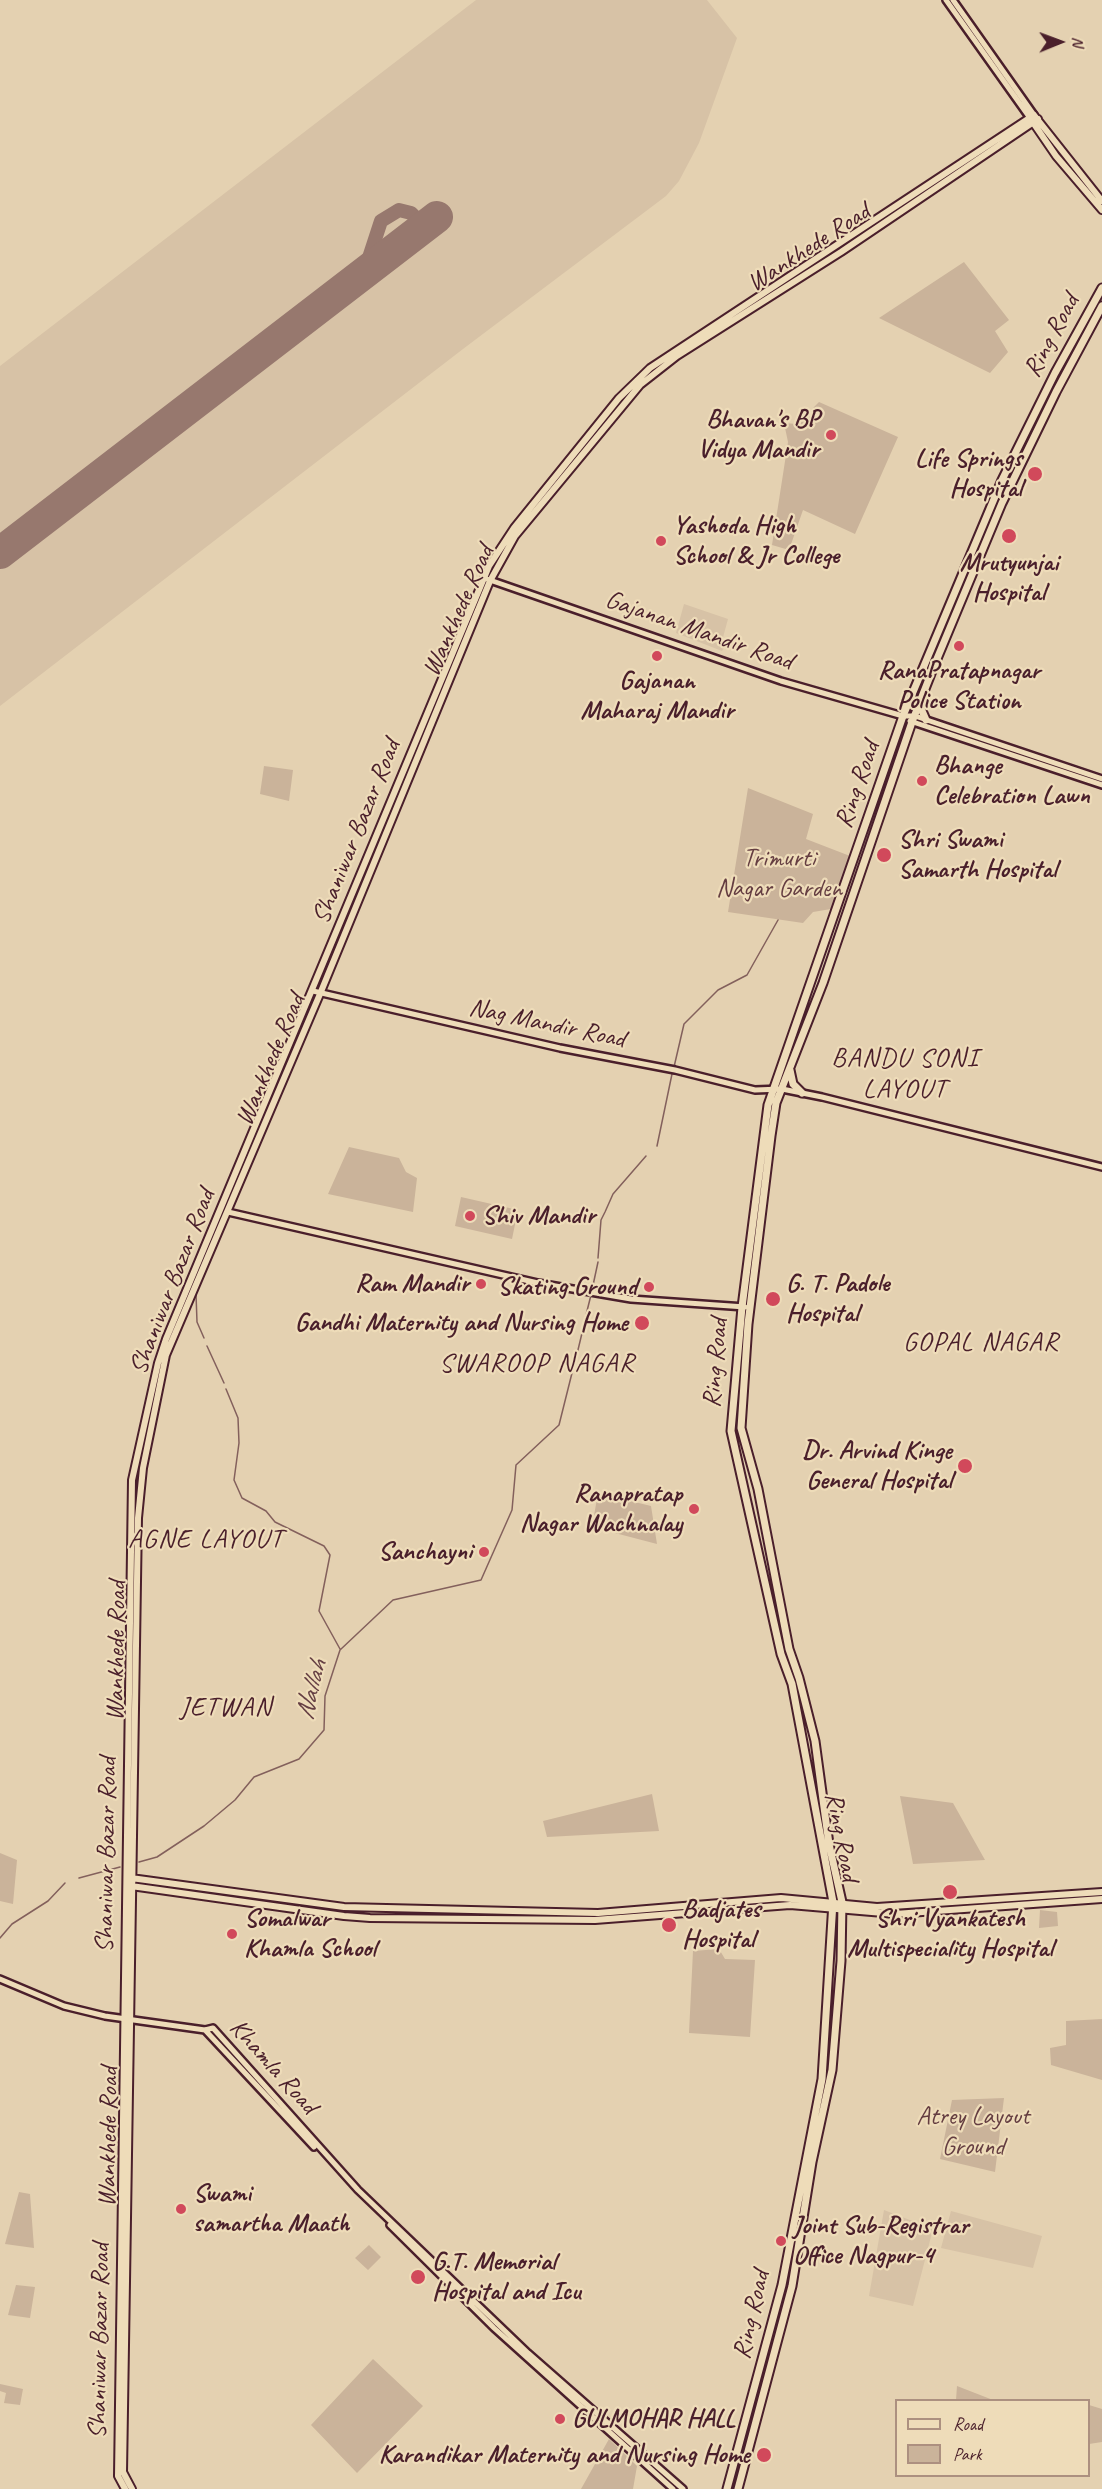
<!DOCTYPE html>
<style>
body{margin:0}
#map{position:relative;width:1102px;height:2489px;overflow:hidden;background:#e4d1b1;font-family:Caveat,sans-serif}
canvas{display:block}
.legend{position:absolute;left:895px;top:2399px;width:195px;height:78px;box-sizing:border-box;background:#eedcb9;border:2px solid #ac9080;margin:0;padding:8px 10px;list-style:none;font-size:18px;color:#4a1f2b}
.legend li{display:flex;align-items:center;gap:12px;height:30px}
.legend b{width:30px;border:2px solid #ac9080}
.north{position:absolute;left:1030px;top:12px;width:60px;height:60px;-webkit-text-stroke:4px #eedcb9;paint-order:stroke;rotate:89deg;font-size:16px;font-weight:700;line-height:24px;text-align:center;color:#4a1f2b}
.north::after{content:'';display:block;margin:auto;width:21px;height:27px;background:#4a1f2b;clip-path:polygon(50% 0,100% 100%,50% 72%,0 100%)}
</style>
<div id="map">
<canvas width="1102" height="2489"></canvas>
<ul class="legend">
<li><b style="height:8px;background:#eedcb9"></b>Road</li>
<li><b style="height:16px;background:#cab39a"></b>Park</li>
</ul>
<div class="north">N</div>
</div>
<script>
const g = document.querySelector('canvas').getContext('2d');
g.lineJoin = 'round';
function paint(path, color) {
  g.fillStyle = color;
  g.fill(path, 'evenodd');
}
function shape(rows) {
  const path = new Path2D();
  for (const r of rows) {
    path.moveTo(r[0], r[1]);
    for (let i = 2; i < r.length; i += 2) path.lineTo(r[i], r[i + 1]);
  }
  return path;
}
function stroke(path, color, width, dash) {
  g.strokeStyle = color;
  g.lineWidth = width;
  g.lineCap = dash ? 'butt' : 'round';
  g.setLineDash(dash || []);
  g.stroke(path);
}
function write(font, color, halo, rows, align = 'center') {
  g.font = font + ' Caveat,sans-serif';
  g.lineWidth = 4.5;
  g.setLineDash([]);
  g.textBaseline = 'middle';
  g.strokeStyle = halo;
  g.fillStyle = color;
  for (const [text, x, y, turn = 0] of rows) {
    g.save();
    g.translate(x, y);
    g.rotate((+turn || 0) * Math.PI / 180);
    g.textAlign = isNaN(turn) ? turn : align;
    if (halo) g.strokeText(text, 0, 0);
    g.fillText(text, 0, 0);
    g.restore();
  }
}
paint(shape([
 [476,0,707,0,737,38,699,143,679,181,666,196,463,349,0,706,0,366],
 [684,604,728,619,722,641,726,645,722,651,676,633],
 [884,2210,933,2229,913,2306,869,2296],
 [951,2211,1042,2236,1033,2268,941,2248]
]), '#d7c2a6');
paint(shape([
 [964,262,1009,320,995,331,1008,352,990,373,879,318],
 [819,402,898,437,855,534,803,510,789,550,772,545,788,442,784,423,797,424],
 [264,766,293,770,289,801,260,794],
 [748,788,813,814,806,839,850,856,831,909,813,912,803,923,728,912],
 [349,1147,399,1158,406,1172,417,1178,413,1212,328,1194],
 [461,1197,518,1210,512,1239,455,1226],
 [598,1493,651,1506,657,1544,592,1527],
 [652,1794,659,1831,547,1837,543,1821],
 [900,1796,953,1803,985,1860,913,1864],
 [0,1853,17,1860,13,1904,0,1901],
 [1040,1910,1057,1912,1058,1926,1039,1928],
 [719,1949,725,1959,755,1960,750,2037,689,2033,693,1951],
 [1102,2019,1102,2080,1051,2065,1050,2048,1066,2045,1066,2021],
 [1004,2098,995,2172,940,2159,952,2100],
 [19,2192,30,2194,34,2248,5,2244],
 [369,2245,381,2257,368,2270,355,2258],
 [16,2285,35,2287,30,2318,8,2315],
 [373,2359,423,2406,357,2473,311,2425],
 [0,2384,23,2389,20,2405,4,2403,6,2393,0,2391],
 [957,2386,993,2400,956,2400],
 [1089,2405,1102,2409,1102,2442,1089,2444],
 [609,2439,637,2466,633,2489,581,2489]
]), '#cab39a');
stroke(shape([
 [674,1067,684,1024,718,990,747,975,778,920],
 [657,1146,672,1074],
 [598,1258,601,1220,605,1212,613,1194,646,1156],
 [592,1290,598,1262],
 [196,1294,197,1322,204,1338],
 [584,1323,591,1295],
 [207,1346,224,1383],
 [577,1354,583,1329],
 [226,1389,238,1418,239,1443,234,1480,242,1498,266,1511,275,1522,324,1546,330,1555,319,1611,340,1649],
 [139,1862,157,1857,204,1826,235,1800,254,1777,299,1759,324,1730,325,1696,340,1650,393,1600,481,1580,512,1510,516,1465,559,1425,575,1361],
 [79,1878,120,1867],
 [0,1938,12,1924,48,1901,65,1883]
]), '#83605c', 1.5);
stroke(shape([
 [364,273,381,221,399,210,411,213,422,224,421,237,414,245,399,247]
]), '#97786e', 14);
stroke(shape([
 [0,553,437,217]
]), '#97786e', 32);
const tertiary = shape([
 [946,0,1030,118],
 [953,0,1034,115],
 [484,578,781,681,903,716,915,716,1102,779],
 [910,721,1102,785],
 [313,991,560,1048,675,1070,755,1090,782,1089,822,1097,1102,1167],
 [228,1212,538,1283,631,1299,745,1307],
 [0,1979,64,2006,105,2016,205,2030,213,2028,358,2190,528,2353,683,2489],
 [205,2030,314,2147],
 [390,2225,494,2328,673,2489]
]);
const secondary = shape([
 [1032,121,1056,156,1102,210],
 [131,1878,344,1907,598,1913,781,1898,877,1907,1102,1892],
 [131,1886,344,1916,370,1918,595,1920,790,1905,895,1914,1102,1899],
 [125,2489,118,2476,132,1480,158,1363,166,1339,489,566,514,528,619,398,650,368,1034,115,1102,201],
 [132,2489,123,2472,138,1518,143,1468,166,1355,320,994,490,581,515,536,640,385,677,356,841,252,1038,119]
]);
const primary = shape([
 [919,704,926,720],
 [790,1070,793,1084,802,1093],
 [727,2489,782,2285,822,2079,833,1902,792,1684,781,1654,731,1431,742,1307,768,1105,903,716,1002,480,1055,373,1102,288],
 [738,2489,792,2286,812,2162,832,2070,841,1961,842,1902,829,1844,815,1741,799,1678,789,1649,758,1489,741,1428,748,1324,771,1136,776,1103,823,983,912,722,934,666,1002,503,1056,392,1102,306]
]);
stroke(tertiary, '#4a1f2b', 10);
stroke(secondary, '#4a1f2b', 10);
stroke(primary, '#4a1f2b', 11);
stroke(tertiary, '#eedcb9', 5);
stroke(secondary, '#eedcb9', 6);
stroke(primary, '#eedcb9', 7);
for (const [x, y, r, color] of [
 [831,435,6,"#d1495b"],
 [1035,474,8,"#d1495b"],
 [1009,536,8,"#d1495b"],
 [661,541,6,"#d1495b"],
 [959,646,6,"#d1495b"],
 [657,656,6,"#d1495b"],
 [922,781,6,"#d1495b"],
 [884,855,8,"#d1495b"],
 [470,1216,6,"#d1495b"],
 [481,1284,6,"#d1495b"],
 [649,1287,6,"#d1495b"],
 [773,1299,8,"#d1495b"],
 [642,1323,8,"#d1495b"],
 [965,1466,8,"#d1495b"],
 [694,1509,6,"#d1495b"],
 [484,1552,6,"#d1495b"],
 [950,1892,8,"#d1495b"],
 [669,1925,8,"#d1495b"],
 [232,1934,6,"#d1495b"],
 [181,2209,6,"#d1495b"],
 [781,2241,6,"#d1495b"],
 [418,2277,8,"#d1495b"],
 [560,2419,6,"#d1495b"],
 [764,2455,8,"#d1495b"]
]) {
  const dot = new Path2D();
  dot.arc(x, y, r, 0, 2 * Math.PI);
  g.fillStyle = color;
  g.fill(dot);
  stroke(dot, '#eedcb9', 2);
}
write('26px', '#4a1f2b', '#eedcb9', [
 ["Wankhede Road",809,248,-33],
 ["Ring Road",1052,336,-62],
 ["Wankhede Road",459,611,-66],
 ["Gajanan Mandir Road",699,631,19],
 ["Ring Road",858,785,-71],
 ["Shaniwar Bazar Road",357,832,-68],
 ["Nag Mandir Road",547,1024,12],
 ["Wankhede Road",271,1060,-67],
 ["Shaniwar Bazar Road",173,1282,-69],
 ["Ring Road",716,1363,-85],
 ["Wankhede Road",117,1651,-89],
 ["Ring Road",841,1837,79],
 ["Shaniwar Bazar Road",107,1855,-89],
 ["Khamla Road",273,2067,48],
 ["Wankhede Road",109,2137,-89],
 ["Ring Road",752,2315,-77],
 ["Shaniwar Bazar Road",100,2341,-89]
]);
write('bold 26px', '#4a1f2b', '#eedcb9', [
 ["Bhavan's BP",819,420,"right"],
 ["Vidya Mandir",819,450,"right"],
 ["Life Springs",1022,459,"right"],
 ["Hospital",1022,489,"right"],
 ["Yashoda High",673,526],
 ["School & Jr College",673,556],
 ["Mrutyunjai",1009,563,"center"],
 ["Hospital",1009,593,"center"],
 ["RanaPratapnagar",959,671,"center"],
 ["Police Station",959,701,"center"],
 ["Gajanan",657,681,"center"],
 ["Maharaj Mandir",657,711,"center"],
 ["Bhange",934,766],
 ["Celebration Lawn",934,796],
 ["Shri Swami",898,840],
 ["Samarth Hospital",898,870],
 ["Shiv Mandir",482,1216],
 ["Ram Mandir",469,1284,"right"],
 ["G. T. Padole",786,1284],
 ["Hospital",786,1314],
 ["Skating Ground",637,1287,"right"],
 ["Gandhi Maternity and Nursing Home",628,1323,"right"],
 ["Dr. Arvind Kinge",952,1451,"right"],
 ["General Hospital",952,1481,"right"],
 ["Ranapratap",682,1494,"right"],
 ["Nagar Wachnalay",682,1524,"right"],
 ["Sanchayni",472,1552,"right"],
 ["Badjates",682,1910],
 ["Hospital",682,1940],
 ["Somalwar",244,1919],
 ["Khamla School",244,1949],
 ["Shri Vyankatesh",950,1919,"center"],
 ["Multispeciality Hospital",950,1949,"center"],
 ["Swami",193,2194],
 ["samartha Maath",193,2224],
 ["Joint Sub-Registrar",793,2226],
 ["Office Nagpur-4",793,2256],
 ["G.T. Memorial",432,2262],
 ["Hospital and Icu",432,2292],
 ["GULMOHAR HALL",572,2419],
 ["Karandikar Maternity and Nursing Home",750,2455,"right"]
], 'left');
write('26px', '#643d41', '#eedcb9', [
 ["Trimurti",779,859],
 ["Nagar Garden",779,889],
 ["Atrey Layout",973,2117],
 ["Ground",973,2147]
]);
g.letterSpacing = '1.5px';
write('27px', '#4a1f2b', '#eedcb9', [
 ["BANDU SONI",905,1059],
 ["LAYOUT",905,1090],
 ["GOPAL NAGAR",981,1343],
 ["SWAROOP NAGAR",537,1364],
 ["AGNE LAYOUT",206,1540],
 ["JETWAN",226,1708]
]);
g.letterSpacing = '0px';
write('italic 27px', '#664044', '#eedcb9', [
 ["Nallah",312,1690,-76]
]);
</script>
